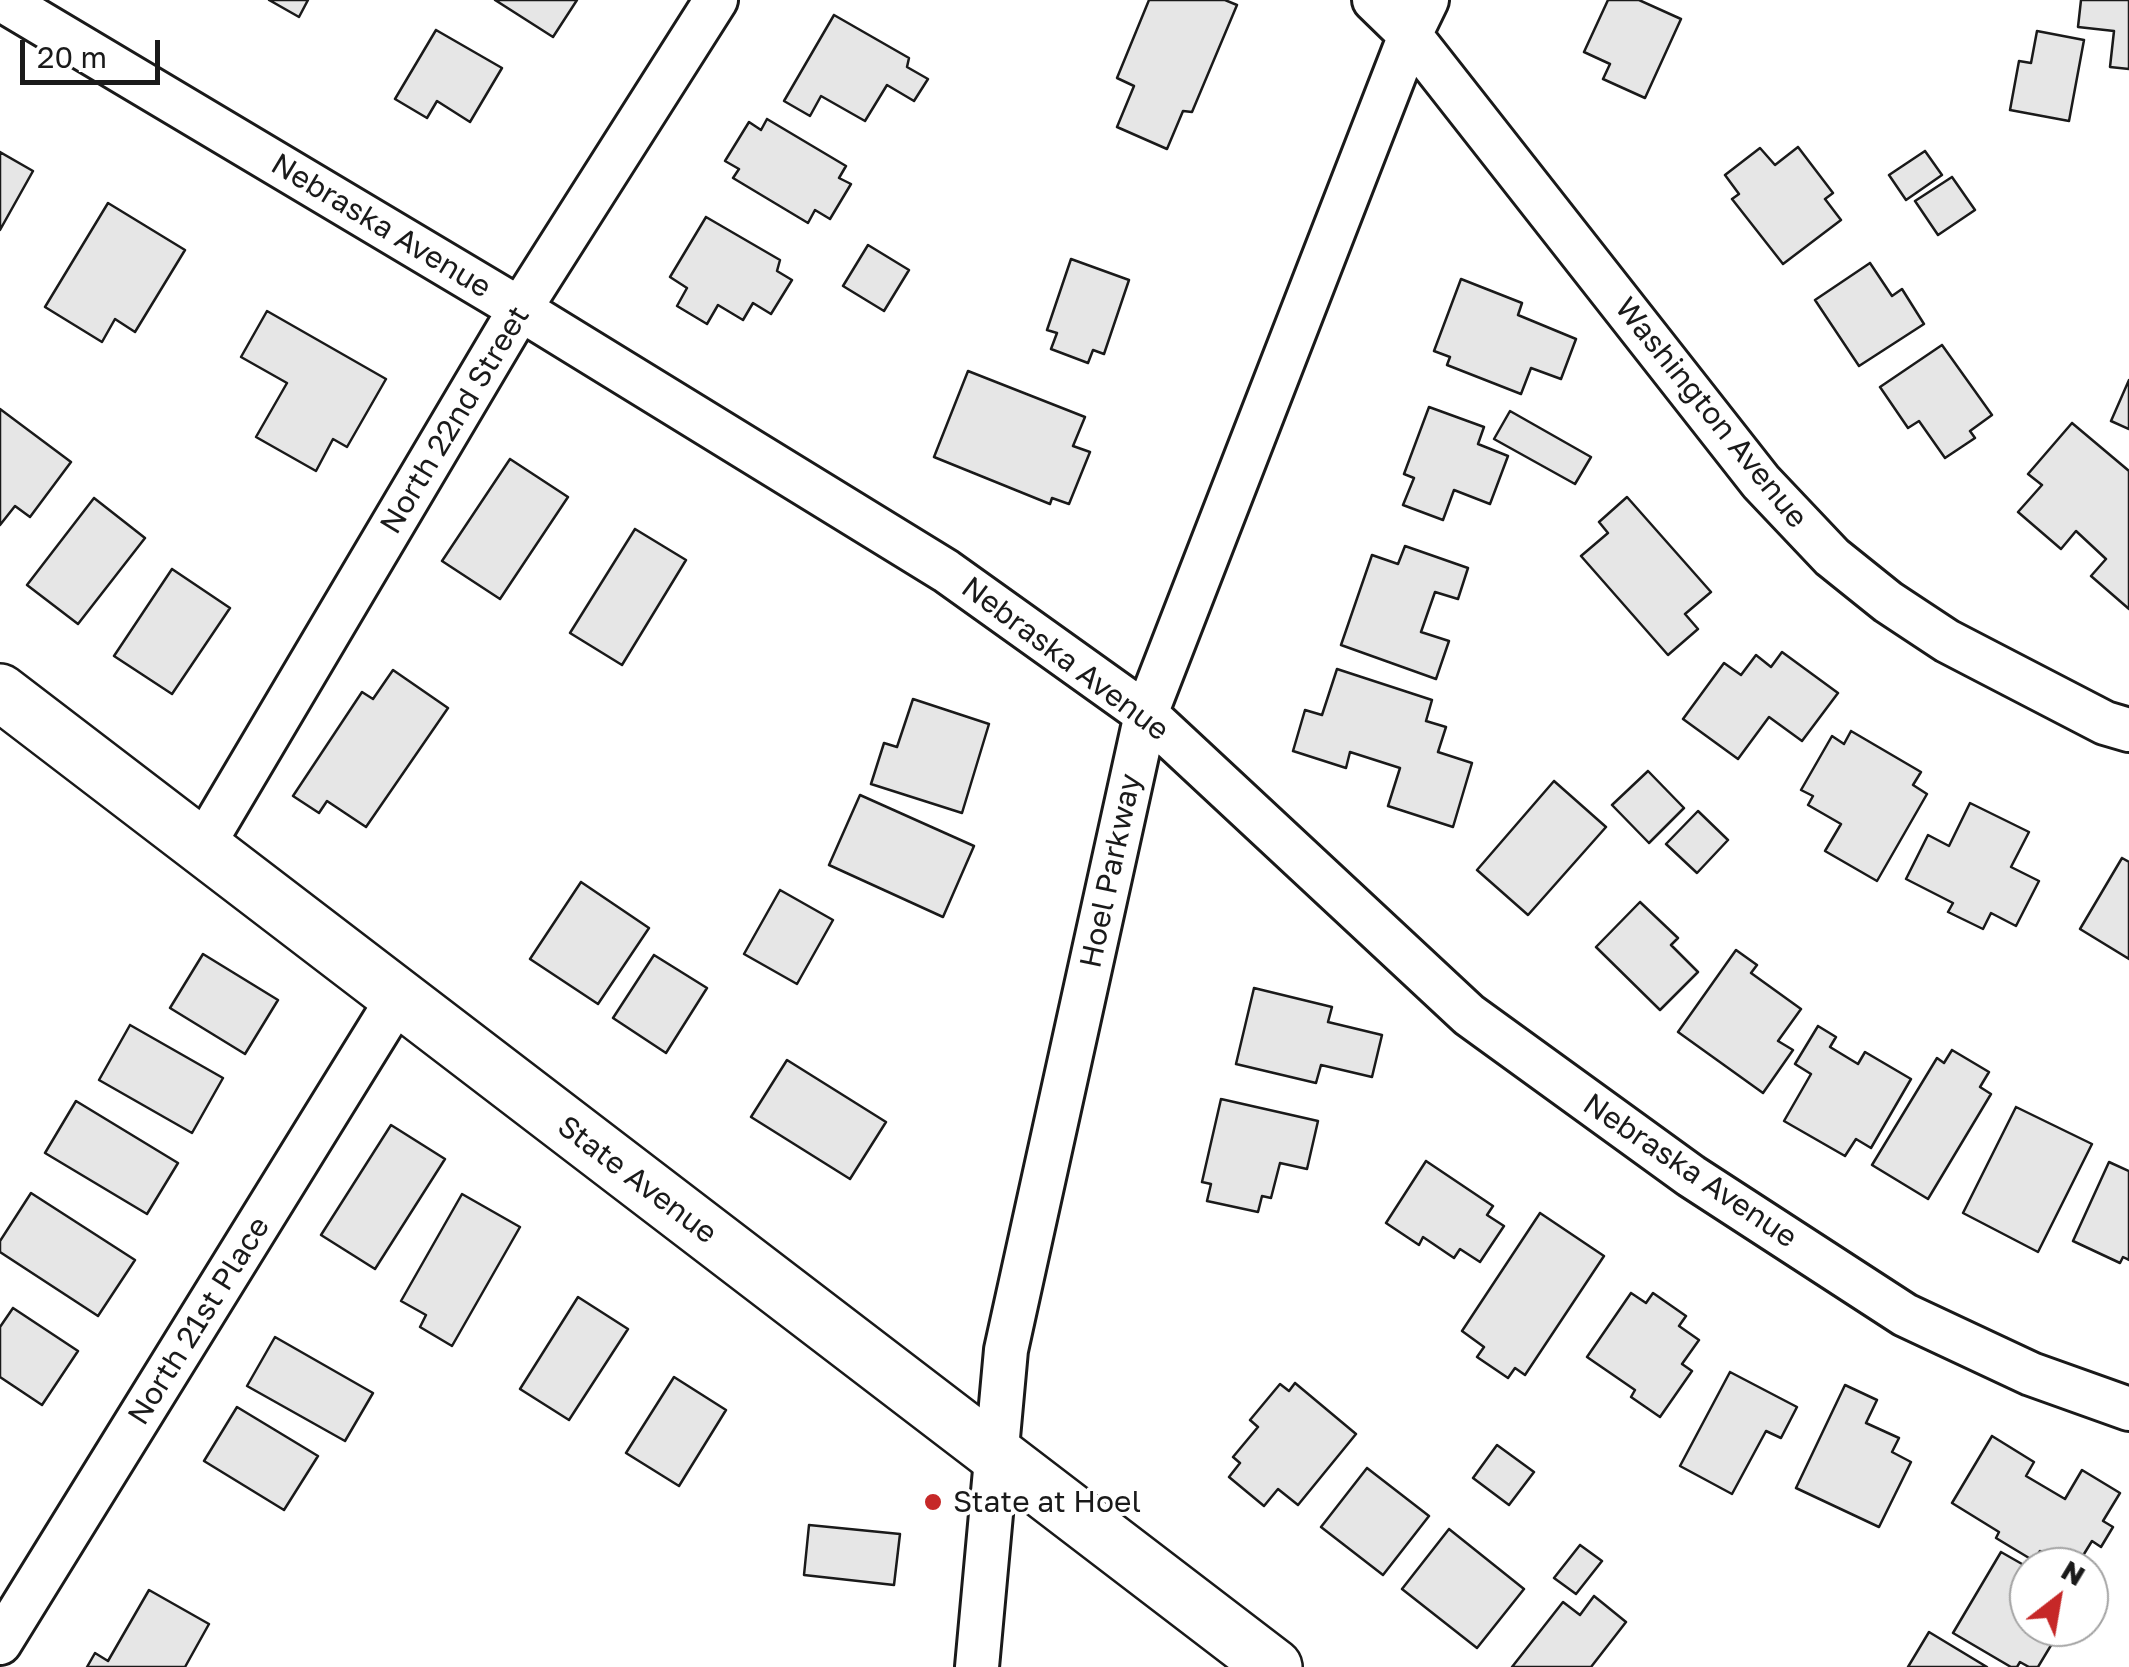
<!DOCTYPE html>
<style>
body{margin:0}
#map{position:relative;width:2129px;height:1667px;overflow:hidden;background:#fff;font-family:"Golos Text",sans-serif}
canvas{display:block}
.north{position:absolute;left:2009px;top:1547px;width:100px;height:100px;box-sizing:border-box;background:#fff;border:2px solid #a3a3a3;border-radius:50%;rotate:31deg;font-size:28px;font-weight:700;line-height:40px;text-align:center;color:#1a1a1a}
.north::after{content:'';display:block;margin:auto;width:35px;height:45px;background:#c62828;clip-path:polygon(50% 0,100% 100%,50% 72%,0 100%)}
.scale{position:absolute;left:20px;top:40px;width:140px;height:45px;box-sizing:border-box;border:5px solid #1a1a1a;border-top:0;padding-left:12px;font-size:30px;line-height:35px;white-space:nowrap;color:#1a1a1a;-webkit-text-stroke:8px #fff;paint-order:stroke}
</style>
<div id="map">
<canvas width="2129" height="1667"></canvas>
<div class="north">N</div>
<div class="scale">20 m</div>
</div>
<script>
const g = document.querySelector('canvas').getContext('2d');
g.lineJoin = 'round';
function paint(path, color) {
  g.fillStyle = color;
  g.fill(path, 'evenodd');
}
function shape(rows) {
  const path = new Path2D();
  for (const r of rows) {
    path.moveTo(r[0], r[1]);
    for (let i = 2; i < r.length; i += 2) path.lineTo(r[i], r[i + 1]);
  }
  return path;
}
function stroke(path, color, width, dash) {
  g.strokeStyle = color;
  g.lineWidth = width;
  g.lineCap = dash ? 'butt' : 'round';
  g.setLineDash(dash || []);
  g.stroke(path);
}
function write(font, color, halo, rows, align = 'center') {
  g.font = font + ' "Golos Text",sans-serif';
  g.lineWidth = 8;
  g.setLineDash([]);
  g.textBaseline = 'middle';
  g.strokeStyle = halo;
  g.fillStyle = color;
  for (const [text, x, y, turn = 0] of rows) {
    g.save();
    g.translate(x, y);
    g.rotate((+turn || 0) * Math.PI / 180);
    g.textAlign = isNaN(turn) ? turn : align;
    if (halo) g.strokeText(text, 0, 0);
    g.fillText(text, 0, 0);
    g.restore();
  }
}
const building = shape([
 [269,0,308,0,299,17,269,0],
 [495,0,577,0,553,37,495,0],
 [1149,0,1225,0,1237,5,1192,112,1183,111,1167,149,1117,127,1134,86,1117,78,1149,0],
 [1608,0,1639,0,1681,19,1645,98,1603,79,1610,64,1584,52,1608,0],
 [2081,0,2129,0,2129,69,2110,67,2114,31,2078,27,2081,0],
 [834,15,909,58,907,67,928,79,914,101,887,85,865,121,821,96,810,116,784,101,834,15],
 [436,30,502,68,470,122,437,101,427,118,395,99,436,30],
 [2037,31,2084,40,2069,121,2010,110,2019,61,2031,63,2037,31],
 [767,119,846,166,839,178,851,184,830,219,815,210,808,223,733,178,739,169,725,161,749,122,761,130,767,119],
 [1798,147,1833,193,1825,199,1841,220,1783,264,1732,199,1739,194,1725,175,1760,148,1775,165,1798,147],
 [1925,151,1942,175,1906,200,1889,175,1925,151],
 [0,152,33,171,0,230,0,152],
 [1952,177,1975,210,1938,235,1915,201,1952,177],
 [108,203,185,250,135,332,115,319,102,342,45,307,108,203],
 [706,217,780,260,777,271,792,280,771,314,753,303,743,320,718,305,707,324,677,306,687,288,670,277,706,217],
 [868,245,909,270,884,311,843,286,868,245],
 [1071,259,1129,280,1104,354,1093,350,1088,363,1051,349,1057,333,1047,330,1071,259],
 [1870,263,1892,296,1902,289,1924,324,1859,366,1815,300,1870,263],
 [1461,279,1522,303,1518,315,1576,339,1561,379,1531,368,1521,394,1447,365,1450,357,1434,351,1461,279],
 [267,311,386,379,347,447,333,439,316,471,256,437,287,383,241,357,267,311],
 [1942,345,1992,415,1970,431,1975,438,1945,458,1919,421,1908,428,1880,387,1942,345],
 [968,371,1085,417,1073,446,1090,452,1069,504,1052,498,1050,504,934,457,968,371],
 [2129,380,2129,429,2111,421,2129,380],
 [1429,407,1484,427,1478,444,1508,456,1490,504,1454,490,1443,520,1403,505,1414,478,1404,474,1429,407],
 [0,409,71,462,30,517,15,506,0,525,0,409],
 [1510,411,1591,457,1575,484,1494,439,1510,411],
 [2072,423,2129,471,2129,609,2091,576,2106,559,2076,531,2061,549,2018,512,2042,485,2028,474,2072,423],
 [510,459,568,497,500,599,442,561,510,459],
 [1627,497,1711,592,1685,614,1698,629,1668,655,1581,556,1608,533,1599,522,1627,497],
 [94,498,145,538,78,624,27,585,94,498],
 [635,529,686,560,622,665,570,633,635,529],
 [1405,546,1468,568,1458,599,1435,592,1421,632,1449,641,1436,679,1341,645,1372,555,1398,564,1405,546],
 [172,569,230,608,172,694,114,656,172,569],
 [1782,652,1838,693,1802,741,1769,717,1738,759,1683,719,1724,663,1741,675,1756,655,1771,667,1782,652],
 [1337,669,1432,700,1426,721,1446,727,1438,752,1472,763,1453,827,1388,806,1400,768,1350,752,1346,768,1293,751,1305,710,1322,715,1337,669],
 [393,670,448,708,366,827,327,801,319,813,293,796,362,692,373,699,393,670],
 [913,699,989,724,962,813,871,784,884,743,897,747,913,699],
 [1851,731,1921,772,1913,785,1927,794,1877,881,1825,851,1841,824,1808,805,1813,796,1801,790,1832,736,1844,744,1851,731],
 [1648,771,1684,808,1649,843,1612,805,1648,771],
 [1554,781,1606,827,1528,915,1477,870,1554,781],
 [860,795,974,846,943,917,829,865,860,795],
 [1970,803,2029,832,2011,867,2039,881,2016,926,1991,913,1983,929,1948,912,1953,903,1906,879,1928,835,1949,846,1970,803],
 [1698,811,1728,840,1697,873,1666,844,1698,811],
 [2122,858,2129,862,2129,959,2080,929,2122,858],
 [581,882,649,928,598,1004,530,959,581,882],
 [780,890,833,920,797,984,744,954,780,890],
 [1640,902,1678,938,1671,945,1698,972,1660,1010,1596,947,1640,902],
 [1736,950,1757,965,1751,973,1801,1009,1778,1041,1793,1050,1763,1093,1678,1032,1736,950],
 [203,954,278,1000,245,1054,170,1008,203,954],
 [654,955,707,988,666,1053,613,1018,654,955],
 [1254,988,1332,1007,1328,1022,1382,1035,1372,1077,1321,1065,1316,1083,1236,1064,1254,988],
 [130,1025,223,1078,192,1133,99,1080,130,1025],
 [1818,1026,1836,1037,1830,1047,1858,1064,1865,1052,1911,1079,1871,1148,1856,1139,1845,1156,1784,1121,1811,1074,1795,1064,1818,1026],
 [1952,1050,1989,1072,1980,1087,1991,1094,1928,1199,1872,1165,1937,1058,1944,1063,1952,1050],
 [787,1060,886,1122,850,1179,751,1117,787,1060],
 [1221,1099,1318,1121,1307,1169,1280,1163,1271,1198,1262,1196,1258,1212,1207,1201,1211,1184,1202,1182,1221,1099],
 [76,1101,178,1163,147,1214,45,1153,76,1101],
 [2016,1107,2092,1144,2038,1252,1963,1213,2016,1107],
 [391,1125,445,1159,375,1269,321,1235,391,1125],
 [1426,1161,1493,1206,1487,1215,1504,1226,1480,1262,1460,1249,1454,1258,1423,1237,1419,1245,1386,1223,1426,1161],
 [2109,1162,2129,1171,2129,1260,2123,1257,2120,1263,2073,1241,2109,1162],
 [31,1193,135,1260,98,1316,0,1252,0,1241,31,1193],
 [462,1194,520,1227,452,1346,420,1327,426,1315,401,1301,462,1194],
 [1540,1213,1604,1256,1525,1375,1515,1368,1508,1378,1477,1357,1484,1347,1462,1331,1540,1213],
 [1631,1293,1646,1303,1653,1293,1686,1316,1679,1326,1699,1340,1682,1364,1692,1371,1660,1417,1631,1397,1635,1390,1587,1357,1631,1293],
 [578,1297,628,1329,569,1420,520,1389,578,1297],
 [13,1308,78,1351,42,1405,0,1377,0,1327,13,1308],
 [275,1337,373,1393,345,1441,247,1386,275,1337],
 [1730,1372,1797,1407,1781,1438,1766,1431,1732,1494,1680,1466,1730,1372],
 [674,1377,726,1410,679,1486,626,1453,674,1377],
 [1295,1383,1356,1434,1298,1505,1278,1489,1264,1506,1229,1477,1240,1463,1233,1457,1258,1427,1250,1420,1280,1384,1289,1391,1295,1383],
 [1845,1385,1877,1400,1866,1423,1899,1438,1892,1452,1911,1462,1879,1527,1796,1488,1845,1385],
 [237,1407,318,1456,284,1510,204,1461,237,1407],
 [1992,1436,2034,1462,2026,1476,2065,1499,2082,1470,2120,1493,2103,1521,2113,1527,2101,1547,2092,1541,2076,1567,2067,1567,2040,1551,2034,1561,1996,1538,1999,1532,1952,1503,1992,1436],
 [1497,1445,1534,1472,1509,1505,1473,1478,1497,1445],
 [1367,1468,1429,1516,1383,1575,1321,1527,1367,1468],
 [809,1525,900,1534,894,1585,804,1575,809,1525],
 [1449,1529,1524,1589,1477,1648,1402,1589,1449,1529],
 [1580,1545,1602,1561,1576,1594,1554,1578,1580,1545],
 [2001,1552,2029,1568,2029,1627,2062,1627,2038,1667,2029,1667,2020,1662,2017,1667,2011,1667,1953,1633,2001,1552],
 [149,1590,209,1624,185,1667,87,1667,95,1653,108,1661,149,1590],
 [1594,1596,1626,1622,1591,1667,1512,1667,1563,1602,1580,1615,1594,1596],
 [1929,1632,1987,1667,1908,1667,1929,1632]
]);
paint(building, '#e6e6e6');
stroke(building, '#1a1a1a', 2.5);
const minor = shape([
 [2,0,520,309,946,571,1146,714,1469,1015,1691,1176,1905,1315,2031,1374,2129,1409],
 [1374,0,1410,35,1761,482,1832,557,1888,602,1947,641,2105,723,2129,730],
 [202,847,520,309,716,0],
 [0,1643,398,998],
 [977,1667,1006,1350,1146,714,1410,35,1427,0]
]);
const primary = shape([
 [0,692,1274,1667]
]);
stroke(minor, '#1a1a1a', 48);
stroke(primary, '#1a1a1a', 60);
stroke(minor, '#fff', 42);
stroke(primary, '#fff', 55);
for (const [x, y, r, color] of [
 [933,1502,10,"#c62828"]
]) {
  const dot = new Path2D();
  dot.arc(x, y, r, 0, 2 * Math.PI);
  g.fillStyle = color;
  g.fill(dot);
  stroke(dot, '#fff', 4);
}
write('30px', '#1a1a1a', '#fff', [
 ["Nebraska Avenue",381,226,31],
 ["Washington Avenue",1711,413,51],
 ["North 22nd Street",455,420,-59],
 ["Nebraska Avenue",1065,659,37],
 ["Hoel Parkway",1111,871,-78],
 ["Nebraska Avenue",1690,1171,34],
 ["State Avenue",637,1180,37],
 ["North 21st Place",199,1321,-58]
]);
write('30px', '#1a1a1a', '#fff', [
 ["State at Hoel",953,1502]
], 'left');
</script>
